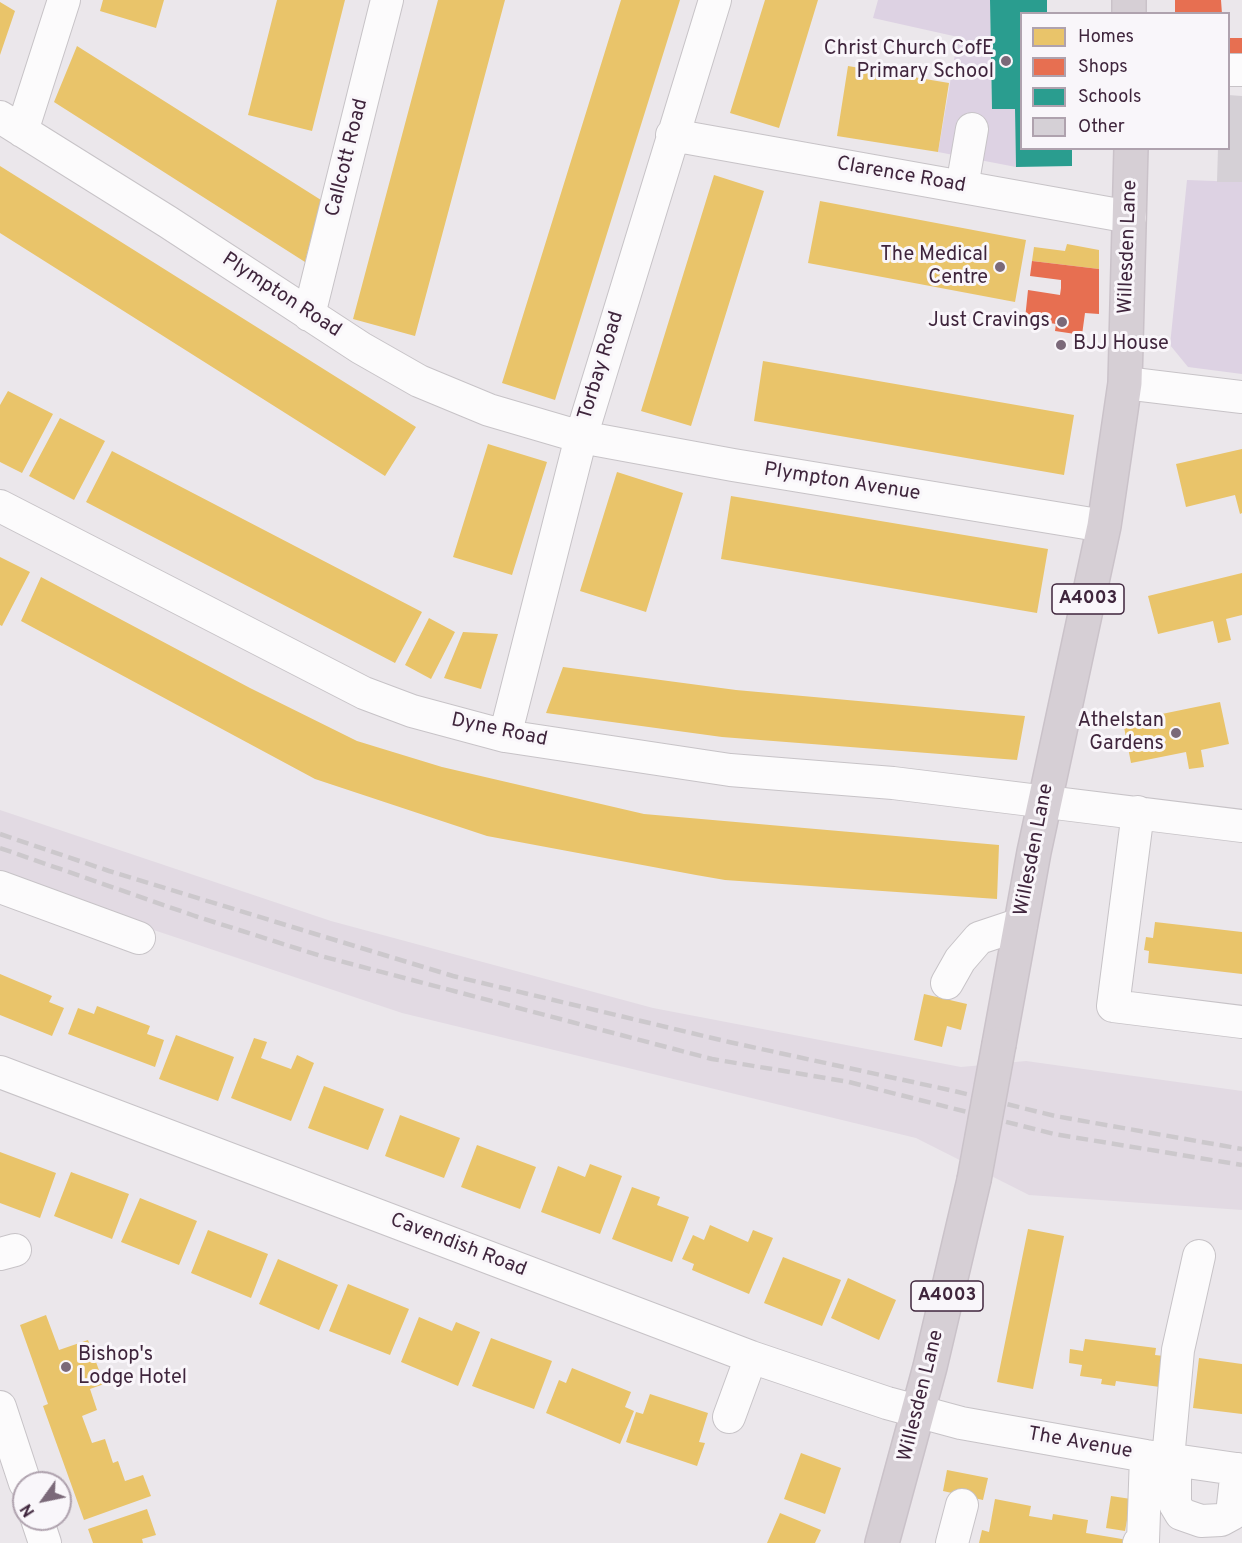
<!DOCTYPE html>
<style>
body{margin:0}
#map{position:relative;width:1242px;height:1543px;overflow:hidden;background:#ebe7eb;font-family:Overpass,sans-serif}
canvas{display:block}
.legend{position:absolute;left:1020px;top:12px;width:210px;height:138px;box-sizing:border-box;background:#f9f6fa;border:2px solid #afa2ae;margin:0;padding:8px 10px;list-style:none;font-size:18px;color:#3f253c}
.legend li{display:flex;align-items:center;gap:12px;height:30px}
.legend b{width:30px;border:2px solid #afa2ae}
.north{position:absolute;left:12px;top:1471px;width:60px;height:60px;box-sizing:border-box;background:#f9f6fa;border:2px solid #afa2ae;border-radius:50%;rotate:237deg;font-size:16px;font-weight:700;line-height:24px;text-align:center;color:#3f253c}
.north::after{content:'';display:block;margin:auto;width:21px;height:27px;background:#7b6979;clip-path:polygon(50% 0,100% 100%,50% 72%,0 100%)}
</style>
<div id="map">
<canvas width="1242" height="1543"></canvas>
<ul class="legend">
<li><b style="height:16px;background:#e9c46a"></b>Homes</li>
<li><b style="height:16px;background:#e76f51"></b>Shops</li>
<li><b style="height:16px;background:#2a9d8f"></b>Schools</li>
<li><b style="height:16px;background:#d5d0d6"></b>Other</li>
</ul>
<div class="north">N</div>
</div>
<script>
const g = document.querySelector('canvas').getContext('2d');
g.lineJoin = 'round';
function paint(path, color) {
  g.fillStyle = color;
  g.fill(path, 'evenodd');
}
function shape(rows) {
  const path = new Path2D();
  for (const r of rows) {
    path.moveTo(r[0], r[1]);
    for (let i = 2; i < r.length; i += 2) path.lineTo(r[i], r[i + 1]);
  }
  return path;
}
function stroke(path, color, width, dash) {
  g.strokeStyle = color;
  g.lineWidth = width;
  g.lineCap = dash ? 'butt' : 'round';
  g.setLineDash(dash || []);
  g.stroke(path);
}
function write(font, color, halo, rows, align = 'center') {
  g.font = font + ' Overpass,sans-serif';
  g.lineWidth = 6;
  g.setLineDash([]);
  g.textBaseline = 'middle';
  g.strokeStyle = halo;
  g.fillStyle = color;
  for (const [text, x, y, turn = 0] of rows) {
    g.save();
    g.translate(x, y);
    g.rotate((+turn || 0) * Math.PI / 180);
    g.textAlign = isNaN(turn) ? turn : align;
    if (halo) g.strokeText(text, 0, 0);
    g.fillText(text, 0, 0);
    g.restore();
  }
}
paint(shape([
 [0,810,331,921,653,1008,961,1067,1026,1061,1242,1091,1242,1210,1029,1195,916,1138,402,1013,49,895,0,875]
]), '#e2dae3');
paint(shape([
 [878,0,990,0,992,109,1015,109,1016,167,938,152,958,37,873,18],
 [1187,180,1242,182,1242,374,1188,367,1170,345]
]), '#ddd2e3');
paint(shape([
 [103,0,164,0,156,28,100,11],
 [277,0,345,0,312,131,248,115],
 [438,0,505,0,415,336,353,319],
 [621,0,680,0,555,400,502,383],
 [765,0,818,0,779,128,730,113],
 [0,2,15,11,0,55],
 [77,46,321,200,305,262,54,102],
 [848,66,949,83,938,152,837,136],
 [0,166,416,427,385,476,0,233],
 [714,175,764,191,691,426,641,411],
 [820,201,1026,240,1015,302,808,263],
 [1067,244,1099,250,1099,269,1032,261,1034,247,1065,251],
 [763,361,1074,415,1064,475,754,421],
 [8,391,53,414,22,473,0,462,0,405],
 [60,418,105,441,74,500,29,476],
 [488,444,547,462,512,575,453,557],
 [1242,449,1242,513,1240,514,1235,495,1186,507,1176,464],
 [112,451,422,612,395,663,86,502],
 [617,472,683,493,646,612,580,591],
 [731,496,1048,549,1037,613,721,559],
 [0,557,30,572,2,626,0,625],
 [1242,573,1242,615,1226,619,1231,640,1218,643,1213,621,1158,634,1148,596],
 [41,577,250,688,357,741,442,767,644,814,999,845,997,899,725,880,696,875,487,836,315,779,21,621],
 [429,618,455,632,431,679,405,665],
 [463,632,498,634,481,689,444,678],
 [563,667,736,690,1025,716,1017,760,722,737,546,713],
 [1220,702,1229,744,1201,750,1204,767,1189,769,1186,752,1131,763,1123,722],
 [1155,922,1242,932,1242,974,1148,963,1149,951,1144,950,1146,937,1153,938],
 [0,974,52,996,49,1002,64,1008,52,1036,0,1015],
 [924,994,967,1004,961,1030,947,1026,942,1047,914,1040],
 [97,1006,150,1026,147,1034,164,1040,155,1067,68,1034,78,1008,94,1014],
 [176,1035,234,1057,218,1101,159,1079],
 [254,1038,267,1042,261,1058,291,1069,297,1055,314,1063,291,1121,231,1098],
 [324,1086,384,1109,368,1150,308,1128],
 [400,1115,460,1138,444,1178,385,1156],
 [477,1145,536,1167,520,1209,461,1187],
 [0,1152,56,1173,40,1218,0,1203],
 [590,1164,622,1176,600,1234,541,1212,558,1166,585,1177],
 [71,1172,129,1194,112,1239,54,1216],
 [632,1187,660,1197,657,1205,689,1217,672,1262,612,1239],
 [140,1198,197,1221,179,1265,121,1242],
 [710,1225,748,1242,753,1230,773,1238,749,1294,692,1270,694,1264,682,1259,693,1235,704,1240],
 [1028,1229,1064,1236,1033,1389,997,1382],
 [208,1230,268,1254,251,1298,191,1273],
 [783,1257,841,1280,822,1326,764,1303],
 [278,1259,338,1285,319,1330,259,1304],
 [848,1278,896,1300,879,1340,831,1318],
 [348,1284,409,1309,390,1355,329,1331],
 [46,1315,59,1350,88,1340,104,1384,90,1389,97,1410,82,1416,92,1443,105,1439,113,1463,118,1461,125,1481,143,1475,151,1496,84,1520,43,1406,48,1404,20,1325],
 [419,1317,452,1331,456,1322,480,1332,458,1386,401,1362],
 [491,1338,552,1361,534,1409,472,1386],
 [1085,1339,1156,1348,1155,1355,1164,1356,1160,1387,1116,1381,1115,1386,1101,1384,1102,1379,1080,1376,1082,1365,1069,1363,1070,1349,1083,1351],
 [1199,1358,1242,1364,1242,1414,1193,1408],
 [572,1368,631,1392,625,1407,634,1411,620,1444,546,1413,559,1380,566,1383],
 [650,1394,708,1413,699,1442,705,1443,697,1466,626,1442,636,1412,643,1414],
 [801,1453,841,1468,825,1514,784,1499],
 [947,1470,988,1478,983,1500,943,1491],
 [1111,1496,1131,1499,1125,1531,1106,1528],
 [995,1499,1031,1506,1029,1516,1052,1520,1053,1514,1088,1520,1086,1533,1128,1540,1127,1543,979,1543,982,1530,989,1532],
 [147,1509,156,1535,142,1539,143,1543,93,1543,88,1529],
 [780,1513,821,1530,815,1543,767,1543]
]), '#e9c46a');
paint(shape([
 [1175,0,1221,0,1222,14,1175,14],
 [1228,38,1242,38,1242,58,1228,59],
 [1032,261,1099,269,1099,314,1085,313,1082,335,1055,331,1056,324,1025,319,1028,290,1060,295,1061,288,1061,280,1030,276]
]), '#e76f51');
paint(shape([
 [990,0,1047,0,1047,14,1022,14,1022,148,1072,148,1072,166,1016,167,1015,109,992,109]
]), '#2a9d8f');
paint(shape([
 [1228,95,1242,96,1242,182,1217,182,1218,148,1228,148]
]), '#d5d0d6');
const minor = shape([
 [1228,70,1242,70],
 [0,117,168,222,361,348,419,381,489,410,581,437,733,465,1104,526],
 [22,131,64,0],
 [672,135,1130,217],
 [962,187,972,129],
 [309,315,387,0],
 [1125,383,1242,397],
 [0,506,364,693,412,711,505,736,730,770,893,783,1242,826],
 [505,736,581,437,715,0],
 [1138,812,1113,1006,1242,1022],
 [0,887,139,938],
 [947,983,960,960,979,938,1021,924],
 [0,1072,751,1357,887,1403,961,1423,1146,1456,1242,1470],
 [0,1254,15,1250],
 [0,1407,25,1483],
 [729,1417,751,1357],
 [1168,1459,1178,1350,1199,1256],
 [1175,1460,1175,1504,1181,1514,1201,1521,1221,1520,1232,1514,1237,1469],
 [37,1519,45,1543],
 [952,1543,962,1505],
 [1139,1543,1143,1541,1146,1456]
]);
const major = shape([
 [1129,0,1129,14],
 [999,1044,1034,852,1104,526,1125,383,1131,148],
 [882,1543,930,1367,974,1180]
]);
stroke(minor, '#c7c3c7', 34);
stroke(major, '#cac2c9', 36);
stroke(minor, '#fcfbfc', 32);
stroke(major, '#d6cfd5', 33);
stroke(shape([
 [0,834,109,871,453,976,729,1042,954,1091,1055,1116,1242,1149],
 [0,848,195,916,321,956,712,1059,849,1082,1054,1134,1242,1165]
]), '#ccc8cc', 4.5, [12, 6]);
const majorBridge = shape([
 [974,1180,999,1044]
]);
stroke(majorBridge, '#cac2c9', 36, []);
stroke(majorBridge, '#d6cfd5', 33);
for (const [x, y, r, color] of [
 [1006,61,6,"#7b6979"],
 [1000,267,6,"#7b6979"],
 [1062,322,6,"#7b6979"],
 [1061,345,6,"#7b6979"],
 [1176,733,6,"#7b6979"],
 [66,1367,6,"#7b6979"]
]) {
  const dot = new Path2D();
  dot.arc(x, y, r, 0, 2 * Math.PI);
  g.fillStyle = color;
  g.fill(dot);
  stroke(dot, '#f9f6fa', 2);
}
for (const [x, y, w] of [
 [1088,599,72],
 [947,1296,72]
]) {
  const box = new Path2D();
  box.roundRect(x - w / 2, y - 15, w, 30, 4.5);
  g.fillStyle = '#f9f6fa';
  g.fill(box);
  stroke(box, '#3f253c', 1.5);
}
write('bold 18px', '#3f253c', null, [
 ["A4003",1088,599],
 ["A4003",947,1296]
]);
write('20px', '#3f253c', '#f9f6fa', [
 ["Christ Church CofE",994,50],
 ["Primary School",994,73],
 ["The Medical",988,256],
 ["Centre",988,279],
 ["Just Cravings",1050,322],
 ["BJJ House",1073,345,"left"],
 ["Athelstan",1164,722],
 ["Gardens",1164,745],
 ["Bishop's",78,1356,"left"],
 ["Lodge Hotel",78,1379,"left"]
], 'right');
write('20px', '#3f253c', '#f9f6fa', [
 ["Callcott Road",348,158,-76],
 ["Clarence Road",901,176,10],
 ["Willesden Lane",1129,247,-88],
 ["Plympton Road",281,296,33],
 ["Torbay Road",602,366,-73],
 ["Plympton Avenue",842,483,9],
 ["Dyne Road",499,731,12],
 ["Willesden Lane",1035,850,-79],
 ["Cavendish Road",458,1246,21],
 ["Willesden Lane",922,1396,-76],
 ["The Avenue",1080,1444,10]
]);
</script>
